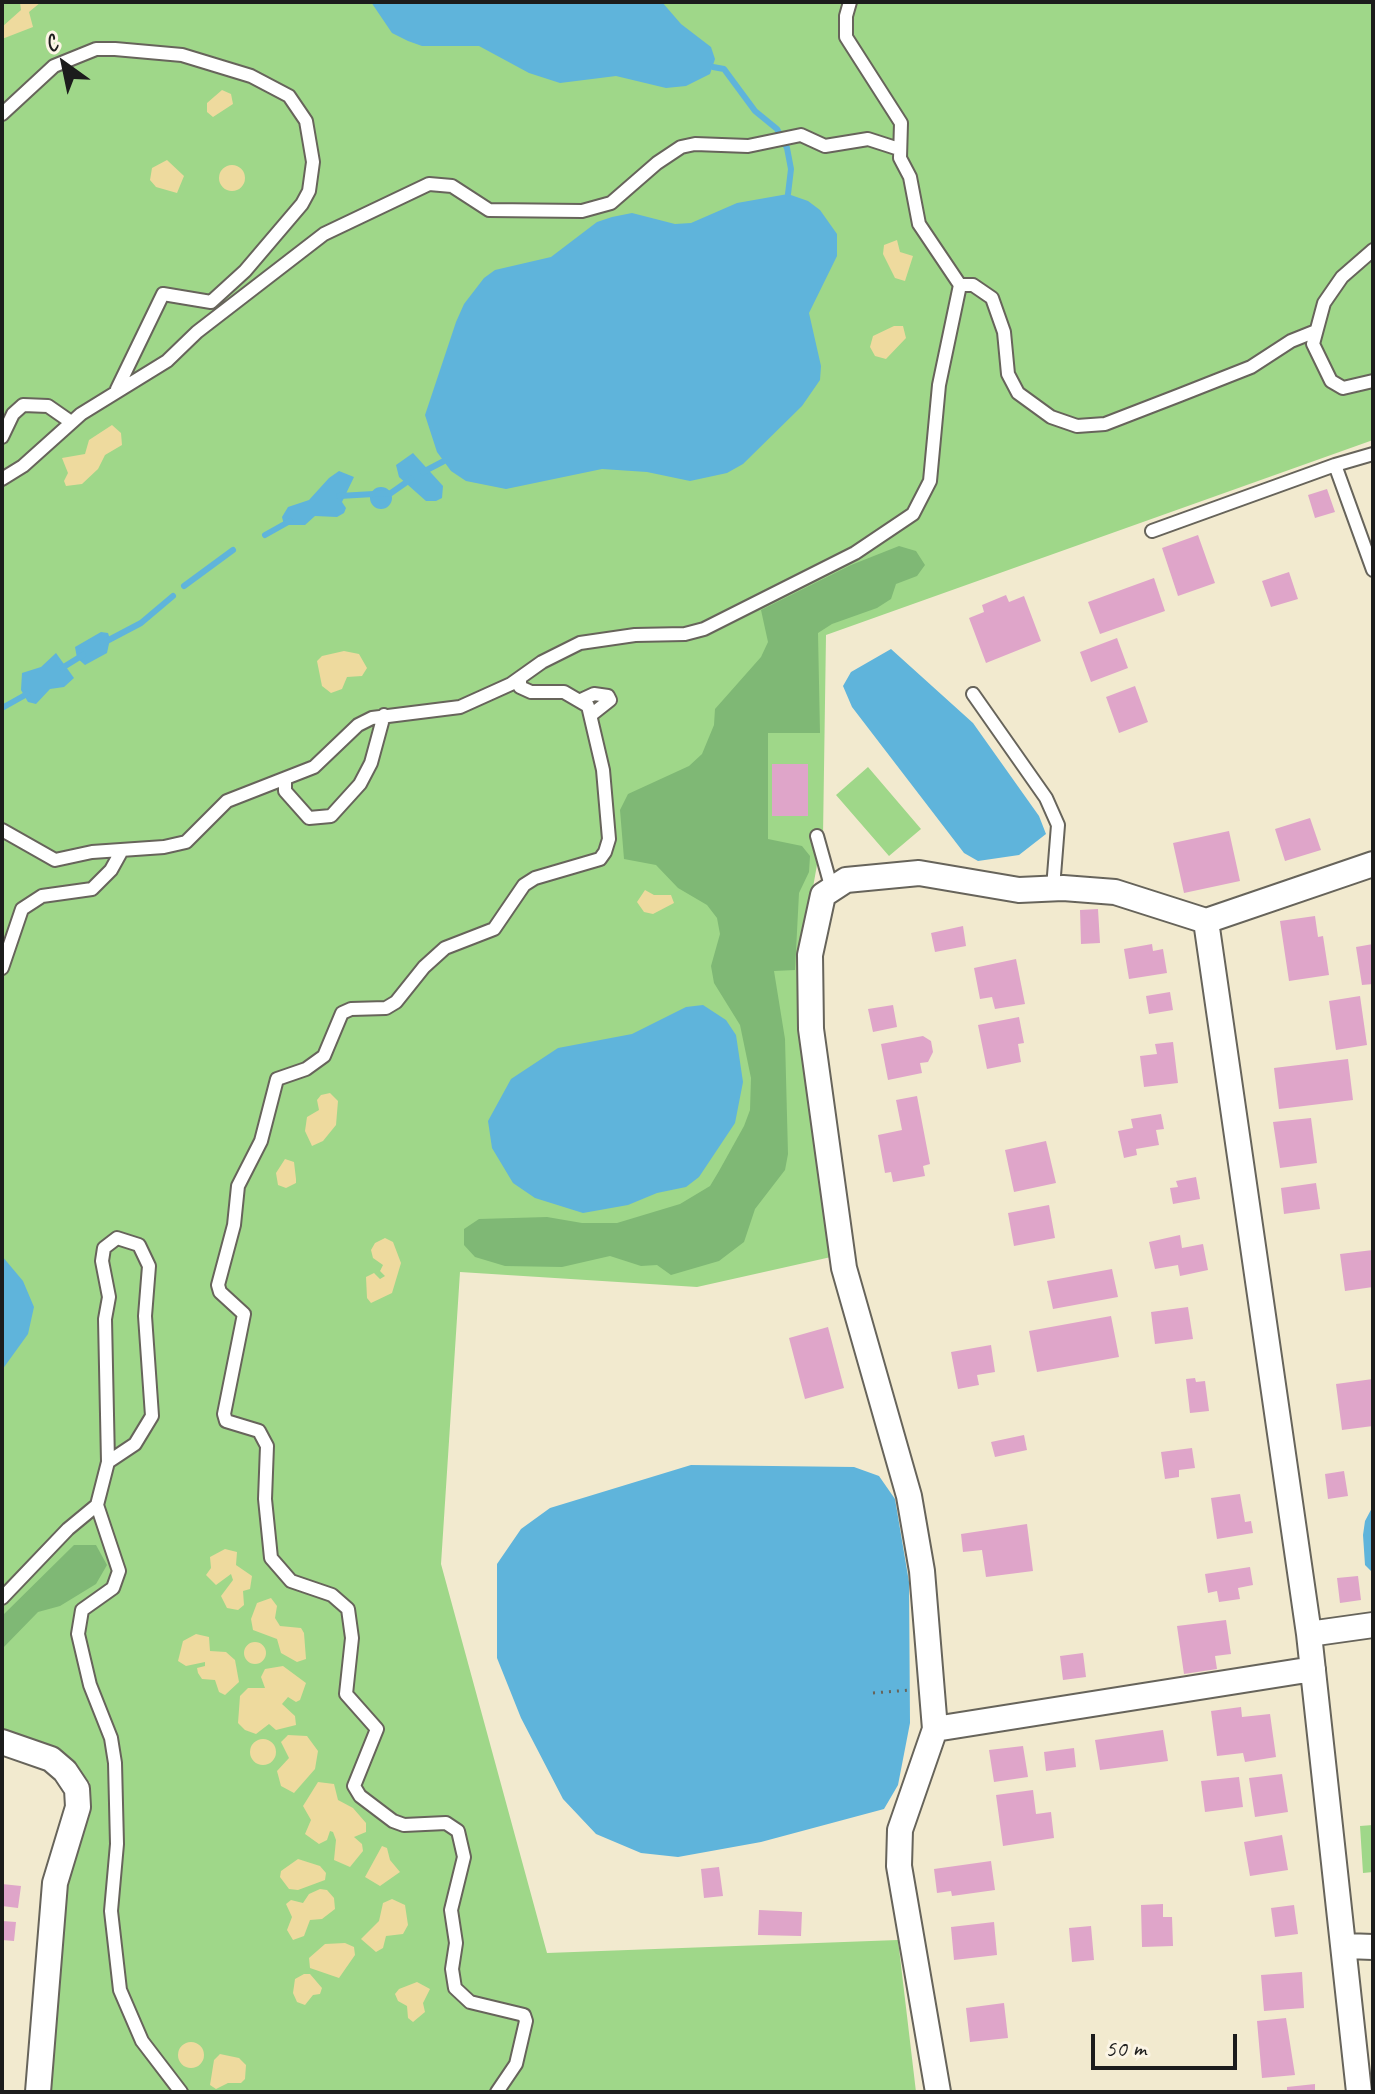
<!DOCTYPE html>
<meta charset="utf-8">
<style>
body{margin:0}
#map{position:relative;width:1375px;height:2094px;overflow:hidden;background:#f2eacf;font-family:Caveat,sans-serif}
canvas{display:block}
.frame{position:absolute;inset:0;border:4px solid #1c1c1c;pointer-events:none}
.north{position:absolute;left:24px;top:24px;width:80px;height:80px;-webkit-text-stroke:6px #fcf5e5;paint-order:stroke;rotate:327deg;font-size:22px;font-weight:700;line-height:32px;text-align:center;color:#1c1c1c}
.north::after{content:'';display:block;margin:auto;width:28px;height:36px;background:#1c1c1c;clip-path:polygon(50% 0,100% 100%,50% 72%,0 100%)}
.scale{position:absolute;left:1091px;top:2034px;width:146px;height:36px;box-sizing:border-box;border:4px solid #1c1c1c;border-top:0;padding-left:10px;font-size:24px;line-height:28px;white-space:nowrap;color:#1c1c1c;-webkit-text-stroke:6px #fcf5e5;paint-order:stroke}
</style>
<div id="map">
<canvas width="1375" height="2094"></canvas>
<div class="frame"></div>
<div class="north">С</div>
<div class="scale">50 m</div>
</div>
<script>
const g = document.querySelector('canvas').getContext('2d');
g.lineJoin = 'round';
function paint(path, color) {
  g.fillStyle = color;
  g.fill(path, 'evenodd');
}
function shape(rows) {
  const path = new Path2D();
  for (const r of rows) {
    if (r.length === 3) {
      path.moveTo(r[0] + r[2], r[1]);
      path.arc(r[0], r[1], r[2], 0, 2 * Math.PI);
      continue;
    }
    path.moveTo(r[0], r[1]);
    for (let i = 2; i < r.length; i += 2) path.lineTo(r[i], r[i + 1]);
  }
  return path;
}
function stroke(path, color, width, dash) {
  g.strokeStyle = color;
  g.lineWidth = width;
  g.lineCap = dash ? 'butt' : 'round';
  g.setLineDash(dash || []);
  g.stroke(path);
}
paint(shape([
 [2,2,1373,2,1373,440,826,635,823,836,813,836,818,859,801,956,831,1257,697,1287,460,1272,441,1564,547,1953,898,1940,916,2092,46,2092,63,1875,86,1807,90,1783,69,1757,2,1738],
 [868,767,921,829,889,856,836,795],
 [1373,1825,1373,1872,1363,1873,1360,1826]
]), '#9fd789');
paint(shape([
 [899,546,916,551,925,565,917,576,896,584,891,599,877,608,832,624,818,633,820,733,768,733,768,839,802,846,810,856,809,872,799,893,795,970,774,971,785,1039,788,1154,785,1170,755,1209,744,1242,719,1261,671,1275,657,1265,641,1266,610,1256,562,1267,505,1266,475,1257,464,1245,464,1229,479,1219,547,1217,582,1223,617,1223,680,1204,710,1186,719,1171,744,1126,750,1110,751,1078,740,1025,714,983,711,966,720,934,717,918,707,905,678,888,656,865,624,859,620,810,628,794,689,766,702,754,714,725,715,709,761,657,768,642,761,610,851,565],
 [74,1545,96,1545,107,1565,96,1584,60,1606,38,1612,2,1649,2,1616]
]), '#7fb875');
paint(shape([
 [20,2,41,2,29,12,33,27,2,39,2,27,21,10],
 [222,90,231,94,233,104,213,117,207,112,207,103],
 [167,160,184,176,177,193,156,187,150,180,152,168],
 [232,178,13],
 [897,240,900,252,913,256,905,281,895,278,883,254,884,245],
 [894,326,903,326,906,338,886,359,875,356,870,347,873,336],
 [112,425,121,433,122,445,105,455,98,469,82,484,66,486,64,481,68,473,62,458,85,454,89,440],
 [344,651,359,654,367,668,362,676,347,677,342,689,331,693,322,686,317,661,322,656],
 [645,890,654,895,671,895,674,903,653,914,644,912,637,902],
 [330,1093,338,1101,336,1125,323,1141,312,1146,305,1131,307,1117,319,1110,317,1100,321,1095],
 [285,1159,294,1162,296,1179,296,1183,286,1188,278,1185,276,1173],
 [385,1238,393,1242,401,1263,392,1293,371,1303,367,1298,366,1277,374,1273,380,1279,385,1276,380,1271,383,1265,373,1258,371,1250,375,1243],
 [225,1549,237,1552,236,1565,252,1576,250,1589,243,1591,244,1605,238,1610,227,1608,221,1596,233,1580,231,1574,216,1585,206,1575,211,1568,210,1557],
 [271,1598,277,1606,275,1618,280,1626,301,1628,304,1633,306,1659,297,1662,281,1653,277,1639,253,1630,251,1619,257,1603],
 [196,1634,209,1637,210,1651,226,1652,235,1660,239,1682,225,1695,219,1692,215,1680,202,1679,198,1673,197,1668,205,1666,205,1662,186,1666,178,1661,183,1641],
 [255,1653,11],
 [283,1666,306,1683,300,1700,296,1702,288,1697,282,1704,295,1716,296,1725,276,1730,269,1724,256,1734,245,1730,238,1723,240,1696,248,1688,265,1688,261,1677,265,1669],
 [288,1735,307,1736,318,1751,315,1769,294,1793,281,1786,277,1771,289,1758,281,1742],
 [263,1752,13],
 [318,1782,334,1784,338,1800,353,1808,366,1823,366,1832,354,1837,362,1844,363,1851,350,1867,334,1860,336,1840,333,1832,330,1831,327,1840,319,1844,305,1834,311,1820,303,1806],
 [382,1846,387,1848,390,1860,400,1872,380,1886,365,1877],
 [298,1859,320,1866,326,1873,325,1880,298,1890,289,1889,280,1877,281,1871],
 [320,1889,327,1890,334,1898,335,1909,322,1919,310,1920,304,1936,293,1940,287,1930,292,1917,286,1904,291,1900,303,1903,309,1894],
 [392,1899,405,1905,408,1925,403,1934,386,1936,383,1948,376,1952,361,1939,379,1921,383,1903],
 [325,1944,345,1943,354,1947,355,1955,339,1978,310,1968,309,1958],
 [304,1974,310,1974,322,1988,320,1994,313,1995,305,2005,297,2002,293,1993,295,1979],
 [417,1982,430,1989,423,2003,425,2012,413,2022,408,2018,407,2006,398,2001,395,1994,399,1989],
 [191,2055,13],
 [220,2054,239,2058,246,2065,245,2079,241,2083,228,2083,216,2089,210,2085,214,2060]
]), '#eeda9e');
paint(shape([
 [371,2,662,2,681,24,711,47,715,59,710,74,686,86,666,88,616,76,560,83,529,73,479,46,422,46,408,41,392,33],
 [788,194,808,201,820,210,837,234,837,256,809,313,821,366,820,380,802,406,743,464,727,473,690,481,647,472,602,469,506,489,466,481,451,471,437,452,425,415,456,322,464,304,484,278,495,270,551,257,597,222,612,217,632,213,675,224,691,223,737,203],
 [413,453,443,486,442,498,436,501,426,501,399,477,396,465],
 [339,471,354,477,342,502,346,508,344,513,337,517,315,516,305,525,284,525,282,517,288,507,309,500,329,478],
 [381,498,11],
 [101,632,108,633,110,639,107,653,85,665,77,658,75,647],
 [891,649,973,723,1039,816,1046,834,1019,855,978,861,964,853,852,707,843,686,851,672],
 [56,653,74,678,64,687,50,689,36,704,28,702,21,690,22,673,41,667],
 [703,1005,726,1020,736,1035,743,1082,735,1123,699,1177,686,1187,657,1193,628,1205,583,1213,535,1198,513,1183,492,1148,488,1121,511,1079,558,1048,632,1034,686,1007],
 [2,1256,23,1281,34,1307,28,1334,2,1370],
 [691,1465,854,1467,879,1476,895,1499,909,1582,910,1723,898,1785,884,1809,761,1842,678,1857,641,1853,596,1834,563,1799,521,1718,497,1658,497,1564,521,1529,550,1508],
 [1373,1506,1373,1573,1365,1565,1363,1535,1365,1521]
]), '#5fb4db');
stroke(shape([
 [713,67,724,69,755,111,777,129,787,148,791,169,788,194],
 [423,472,444,461],
 [339,496,391,493,411,479],
 [265,535,290,521],
 [184,586,233,550],
 [103,643,141,623,173,596],
 [62,668,83,655],
 [2,708,27,694]
]), '#5fb4db', 6);
paint(shape([
 [1327,489,1335,512,1315,518,1308,495],
 [1198,535,1215,583,1178,596,1162,548],
 [1289,572,1298,599,1271,607,1262,581],
 [1154,578,1165,611,1100,634,1088,602],
 [1006,595,1009,602,1024,596,1041,641,986,663,969,618,984,612,982,605],
 [1117,638,1128,668,1091,682,1080,652],
 [1135,686,1148,722,1119,733,1106,697],
 [772,764,808,764,808,816,772,816],
 [1310,818,1321,850,1285,861,1275,829],
 [1229,831,1240,881,1184,893,1173,843],
 [1098,909,1100,943,1081,944,1080,910],
 [1315,916,1318,937,1323,936,1329,975,1289,981,1280,921],
 [963,926,966,946,935,952,931,933],
 [1152,944,1153,951,1163,949,1167,973,1129,979,1124,949],
 [1373,944,1373,984,1362,985,1356,947],
 [1016,959,1025,1004,995,1009,992,997,980,999,974,968],
 [1170,992,1173,1010,1149,1014,1146,996],
 [1360,996,1367,1045,1336,1050,1329,1001],
 [893,1005,897,1027,873,1032,868,1009],
 [1019,1017,1024,1043,1018,1044,1021,1062,987,1069,978,1025],
 [923,1036,931,1041,933,1052,928,1062,920,1063,922,1073,888,1080,881,1044],
 [1173,1042,1178,1083,1144,1087,1140,1056,1157,1054,1155,1044],
 [1348,1059,1353,1100,1279,1109,1274,1068],
 [917,1096,930,1164,923,1166,925,1176,893,1182,891,1172,885,1173,878,1135,902,1130,896,1100],
 [1161,1114,1164,1129,1156,1130,1159,1145,1136,1149,1137,1155,1124,1158,1118,1131,1133,1128,1131,1119],
 [1311,1118,1317,1163,1280,1168,1273,1122],
 [1046,1141,1056,1183,1014,1192,1005,1150],
 [1196,1177,1200,1199,1173,1204,1170,1188,1178,1187,1176,1181],
 [1316,1183,1320,1209,1284,1214,1281,1188],
 [1049,1205,1055,1238,1014,1246,1008,1213],
 [1180,1235,1182,1248,1203,1244,1208,1270,1180,1276,1178,1265,1155,1269,1149,1242],
 [1373,1250,1373,1287,1345,1291,1340,1254],
 [1112,1269,1118,1297,1053,1309,1047,1281],
 [1188,1307,1193,1339,1155,1344,1151,1312],
 [1111,1316,1119,1357,1037,1372,1029,1331],
 [828,1327,844,1388,805,1399,789,1338],
 [991,1345,995,1372,977,1375,979,1385,958,1389,951,1352],
 [1195,1378,1196,1382,1205,1381,1209,1411,1190,1413,1186,1379],
 [1373,1379,1373,1426,1342,1430,1336,1384],
 [1024,1435,1027,1450,995,1457,991,1442],
 [1192,1448,1195,1468,1179,1470,1179,1477,1165,1479,1161,1452],
 [1344,1471,1348,1496,1328,1499,1325,1474],
 [1240,1494,1245,1522,1251,1521,1253,1533,1217,1539,1211,1498],
 [1027,1524,1033,1571,986,1577,982,1550,963,1552,961,1534],
 [1250,1567,1253,1585,1238,1588,1240,1599,1219,1602,1217,1591,1208,1593,1205,1574],
 [1358,1576,1361,1600,1340,1603,1337,1578],
 [1226,1620,1231,1654,1215,1656,1217,1669,1184,1674,1177,1626],
 [1083,1653,1086,1677,1063,1680,1060,1656],
 [1241,1707,1242,1717,1270,1714,1276,1757,1245,1762,1243,1753,1217,1756,1211,1711],
 [1163,1730,1168,1761,1100,1770,1095,1740],
 [1023,1746,1028,1777,994,1782,989,1750],
 [1074,1748,1076,1767,1046,1771,1044,1752],
 [1282,1774,1288,1812,1255,1817,1249,1778],
 [1239,1777,1243,1807,1205,1812,1201,1781],
 [1033,1790,1036,1814,1051,1812,1054,1838,1003,1846,996,1795],
 [1282,1835,1288,1870,1250,1876,1244,1842],
 [991,1861,995,1890,952,1896,951,1891,937,1893,934,1869],
 [719,1867,723,1896,704,1898,701,1869],
 [2,1884,21,1886,18,1908,2,1906],
 [1163,1904,1163,1917,1172,1917,1173,1946,1142,1947,1141,1905],
 [1294,1905,1298,1934,1275,1937,1271,1908],
 [759,1910,802,1912,801,1936,758,1935],
 [2,1921,16,1922,14,1941,2,1940],
 [994,1922,997,1955,954,1960,951,1927],
 [1091,1926,1094,1960,1072,1962,1069,1928],
 [1302,1972,1304,2008,1264,2011,1261,1975],
 [1004,2003,1008,2038,970,2042,966,2008],
 [1286,2018,1295,2075,1262,2078,1257,2021],
 [1315,2084,1315,2092,1287,2092,1287,2087]
]), '#dfa5c9');
const lane = shape([
 [2,114,54,66,96,49,115,49,182,55,251,76,289,96,306,121,313,162,309,191,302,204,245,271,211,302,163,294,117,389],
 [1373,250,1342,277,1324,303,1313,344,1331,381,1343,388,1373,381],
 [960,285,973,285,992,298,1004,332,1008,374,1018,393,1051,417,1077,426,1105,424,1180,395,1251,367,1291,341,1316,331],
 [2,437,13,414,23,405,48,406,71,422],
 [1335,465,1373,454],
 [2,479,23,466,81,414,167,361,197,332,324,234,429,184,452,186,489,210,582,211,611,203,657,163,681,147,695,144,748,146,801,135,825,146,868,139,899,149],
 [1152,531,1335,465,1373,570],
 [973,694,1046,798,1058,825,1053,888],
 [581,700,594,694,608,696,610,700,591,715],
 [285,781,285,791,309,818,331,816,360,784,371,763,384,715],
 [2,830,55,860,92,852,164,847,186,842,227,801,314,767,358,725,372,718,460,707,511,684,542,662,580,643,635,635,685,634,704,629,855,553,913,514,930,481,939,385,960,285,919,224,910,177,900,158,901,123,846,37,846,16,850,2],
 [817,836,831,886],
 [2,968,22,909,42,896,92,889,111,870,121,852],
 [108,1462,135,1444,152,1416,145,1316,149,1266,139,1245,117,1238,104,1248,102,1261,109,1297,105,1319,108,1462,97,1505,119,1571,113,1588,82,1610,78,1634,90,1685,111,1738,115,1763,117,1844,111,1911,120,1990,142,2041,181,2092],
 [2,1598,68,1529,97,1505],
 [497,2092,516,2064,526,2021,524,2015,470,2002,455,1988,452,1969,456,1943,451,1910,464,1857,458,1831,446,1823,404,1825,393,1821,360,1796,354,1786,377,1729,346,1694,352,1638,348,1609,332,1595,291,1581,271,1558,265,1499,267,1446,259,1431,226,1421,224,1414,244,1314,220,1292,218,1285,234,1225,238,1186,261,1141,277,1079,306,1069,324,1056,342,1013,351,1009,386,1008,396,1002,424,967,445,948,494,929,524,885,535,878,600,859,605,852,609,839,603,770,588,706,564,692,531,692,520,687,520,678]
]);
const street = shape([
 [1206,921,1309,1634,1359,2092],
 [1309,1634,1373,1625],
 [935,1729,1313,1669],
 [2,1742,51,1759,65,1771,77,1789,78,1807,55,1883,38,2092],
 [1346,1946,1373,1947],
 [938,2092,899,1866,900,1830,935,1729,922,1571,909,1496,844,1268,811,1029,810,955,823,895,846,880,919,873,1019,890,1063,888,1115,892,1206,921,1373,864]
]);
stroke(lane, '#67645b', 16);
stroke(street, '#67645b', 28);
stroke(shape([
 [873,1693,910,1690]
]), '#67645b', 3, [2, 6]);
stroke(lane, '#fff', 12);
stroke(street, '#fff', 24);
</script>
